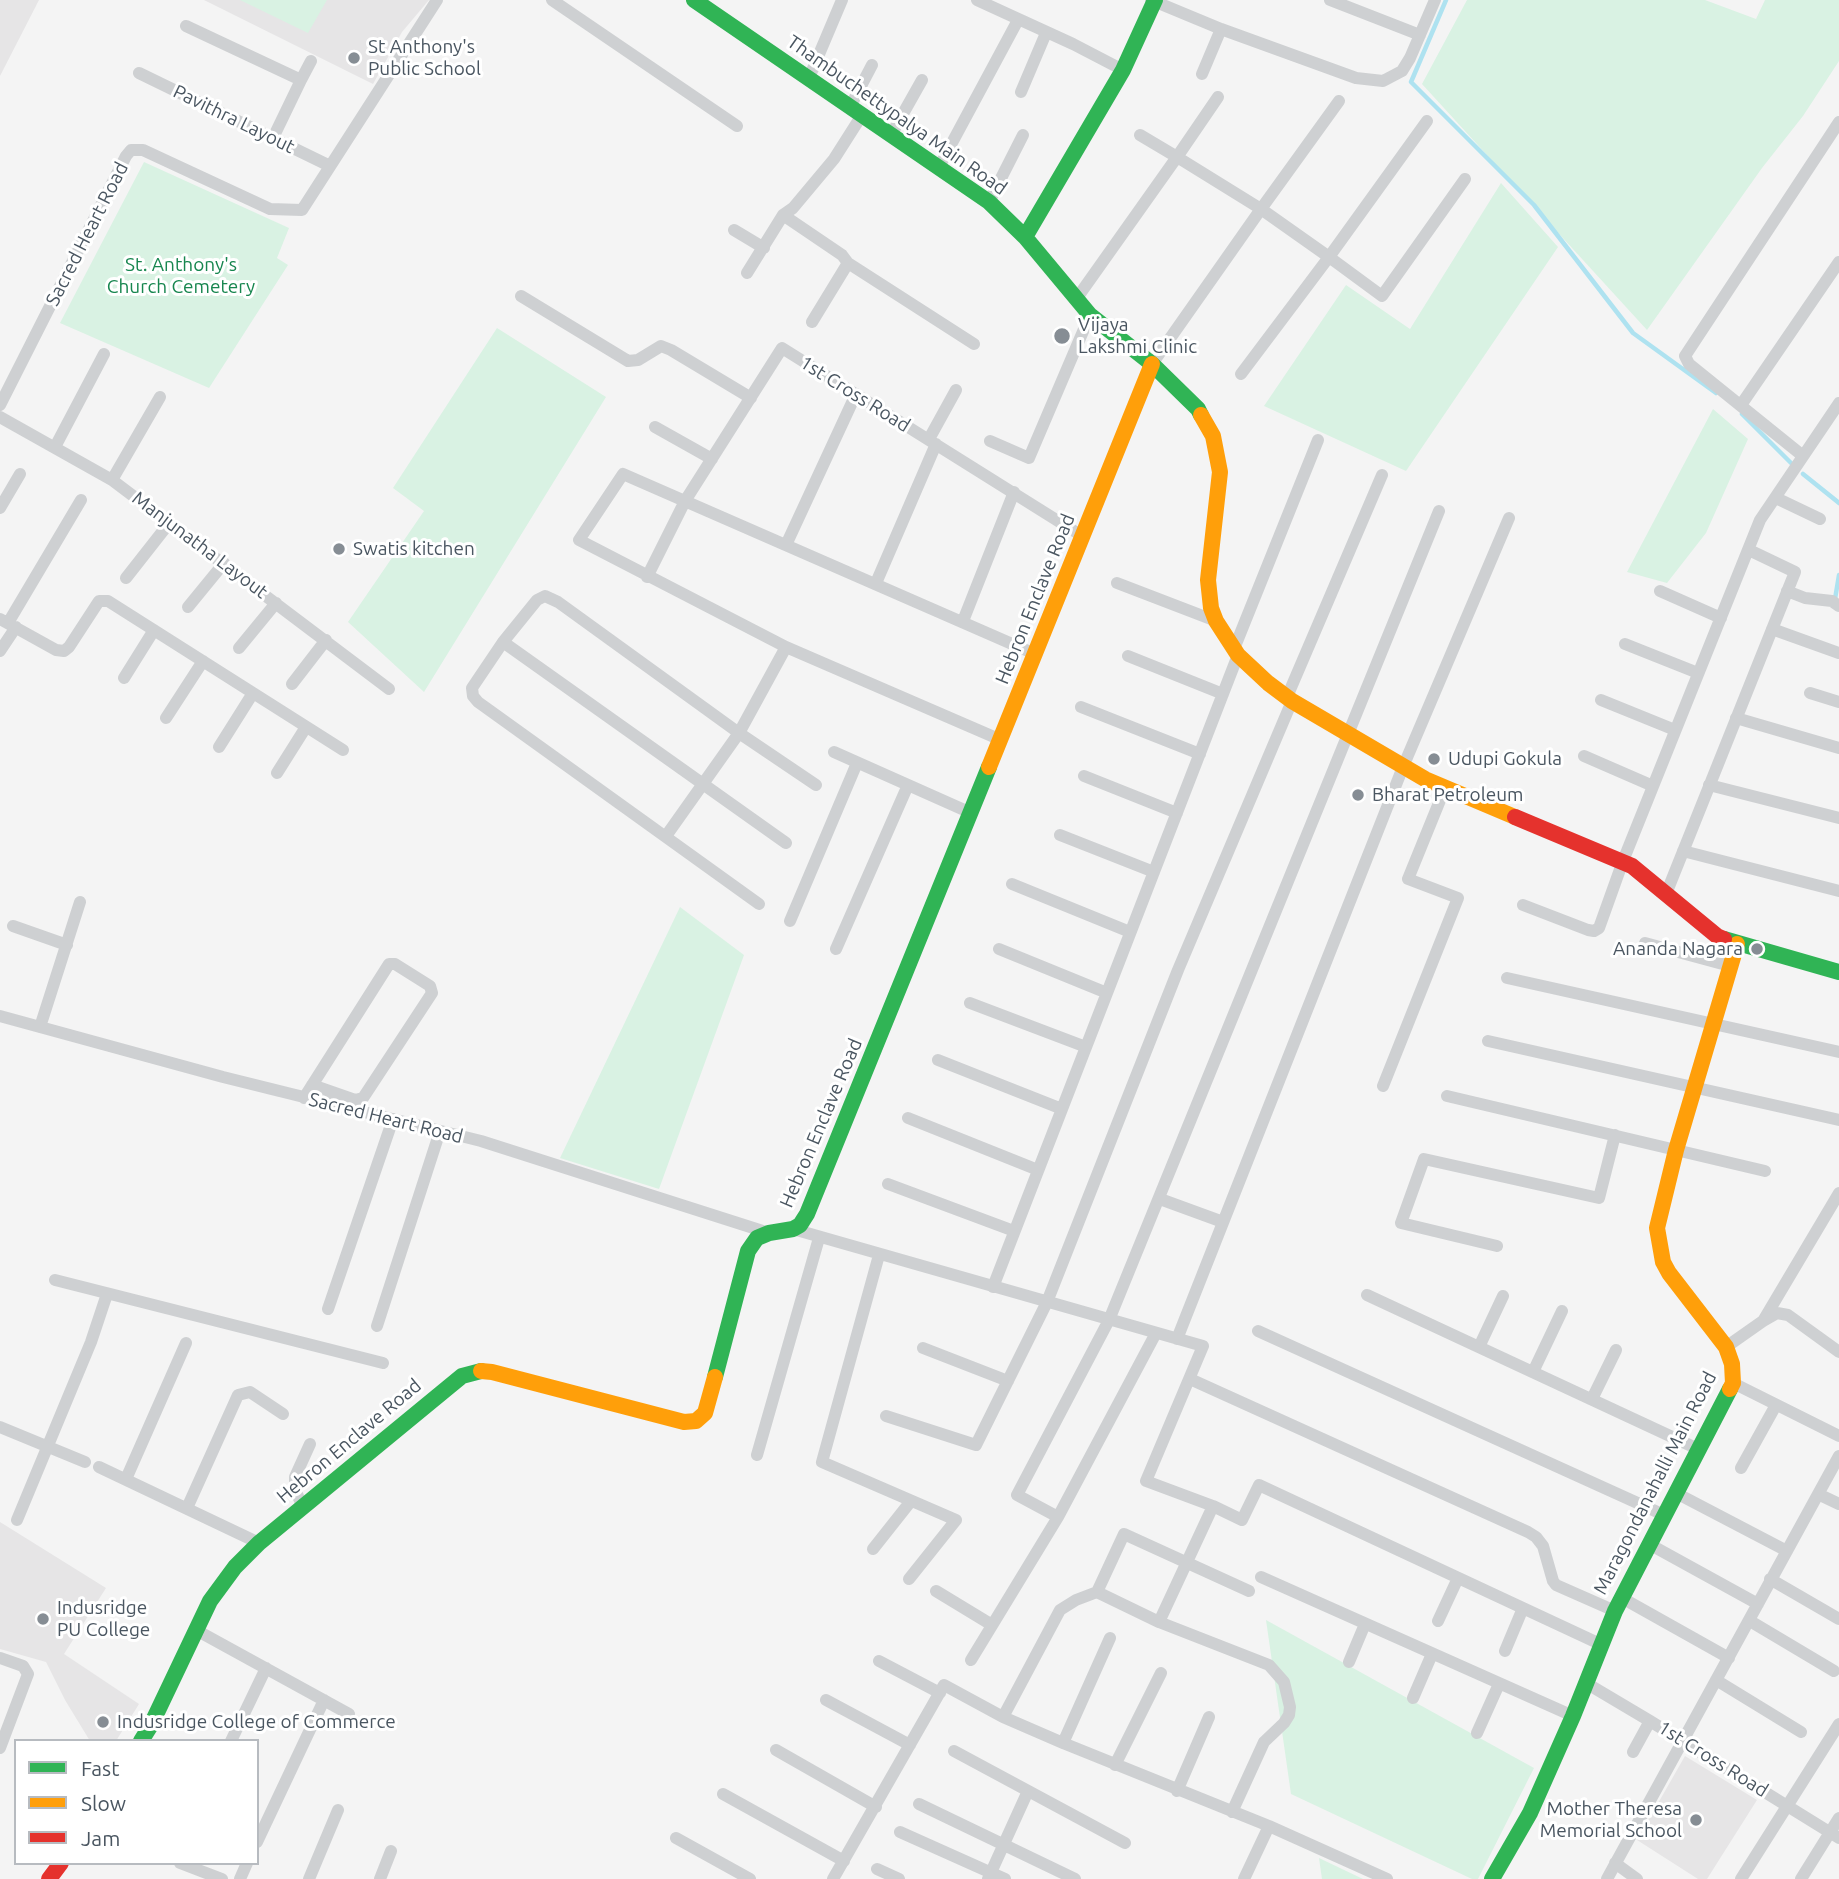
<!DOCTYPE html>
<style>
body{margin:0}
#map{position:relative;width:1839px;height:1879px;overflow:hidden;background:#f4f4f4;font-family:Ubuntu,sans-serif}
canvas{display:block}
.legend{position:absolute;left:14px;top:1739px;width:245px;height:126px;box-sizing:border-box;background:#fff;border:2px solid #b7bbc0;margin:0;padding:9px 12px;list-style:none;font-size:21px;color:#4a5661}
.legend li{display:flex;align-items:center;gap:14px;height:35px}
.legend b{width:35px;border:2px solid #b7bbc0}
</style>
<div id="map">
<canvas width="1839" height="1879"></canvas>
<ul class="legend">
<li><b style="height:9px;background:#30b455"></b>Fast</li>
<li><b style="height:9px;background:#ff9f0a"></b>Slow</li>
<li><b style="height:9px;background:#e5322d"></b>Jam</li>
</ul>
</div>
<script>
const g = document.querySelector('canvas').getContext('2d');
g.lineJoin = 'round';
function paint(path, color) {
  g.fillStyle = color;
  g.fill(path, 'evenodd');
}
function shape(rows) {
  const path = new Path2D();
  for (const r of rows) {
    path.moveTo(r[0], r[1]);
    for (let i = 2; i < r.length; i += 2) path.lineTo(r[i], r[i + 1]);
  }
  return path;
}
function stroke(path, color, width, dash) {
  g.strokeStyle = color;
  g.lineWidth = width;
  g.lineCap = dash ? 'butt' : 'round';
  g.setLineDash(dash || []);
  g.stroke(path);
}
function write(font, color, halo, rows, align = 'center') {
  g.font = font + ' Ubuntu,sans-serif';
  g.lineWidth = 6;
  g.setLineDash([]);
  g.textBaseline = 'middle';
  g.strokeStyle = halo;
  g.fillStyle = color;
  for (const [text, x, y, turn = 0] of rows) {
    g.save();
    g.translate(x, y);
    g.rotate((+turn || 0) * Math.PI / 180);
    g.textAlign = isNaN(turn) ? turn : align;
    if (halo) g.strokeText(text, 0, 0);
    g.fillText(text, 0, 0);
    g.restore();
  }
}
paint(shape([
 [0,0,39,0,0,76],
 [204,0,429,0,402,32,373,84],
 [0,1522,106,1588,64,1654,139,1704,116,1741,90,1741,65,1700,46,1662,0,1649],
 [1685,1756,1757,1800,1707,1879,1698,1879,1637,1840]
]), '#e6e5e6');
paint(shape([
 [240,0,327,0,308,33],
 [1467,0,1705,0,1756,19,1765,0,1839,0,1839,61,1803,116,1762,168,1647,330,1422,84],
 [144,162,289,228,277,258,288,265,209,388,60,323],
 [1501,183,1558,247,1406,471,1264,406,1346,285,1410,329],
 [497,328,606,397,424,692,348,622,424,511,393,488],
 [1713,409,1748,439,1706,533,1667,583,1627,572],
 [680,907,744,955,659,1189,560,1158],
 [1266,1620,1534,1768,1478,1879,1472,1879,1291,1794],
 [1319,1858,1363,1879,1322,1879]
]), '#d9f2e3');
stroke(shape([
 [1446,0,1411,82,1534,205,1633,333,1716,393],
 [1742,414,1791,463],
 [1803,474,1839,503],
 [1835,599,1839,575]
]), '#aee2f0', 4.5);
stroke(shape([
 [552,0,737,126],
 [977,0,1073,44,1123,70],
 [1151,0,1221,29,1356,78,1383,81,1402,71,1410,58,1435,0],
 [1330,0,1420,35],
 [186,26,301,80,273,138],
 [139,73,330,166],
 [1202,74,1221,29],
 [809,78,842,0],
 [301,80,311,61],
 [1021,92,1046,33],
 [850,107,872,65],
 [1427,121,1329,257,1382,296,1465,179],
 [891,135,922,80],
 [1140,135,1177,157,1218,97],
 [939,167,1018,20],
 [989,202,1023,135],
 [783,215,842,255,848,263,974,344],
 [734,230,764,248],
 [747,273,783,215,793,208,834,159,862,115],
 [521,296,628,361,638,360,661,346,671,350,751,398],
 [1077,298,1177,157,1261,209,1152,364],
 [812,322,848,263],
 [1241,374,1329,257,1261,209,1339,101],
 [0,405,126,156,131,150,143,150,270,209,302,210,437,0],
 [1741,405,1839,262],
 [0,417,112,480,389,689],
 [655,427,712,459],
 [929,439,956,390],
 [990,441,1029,458,1090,315],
 [55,447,104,354],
 [1803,456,1689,364,1685,356,1839,122],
 [112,480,160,397],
 [1776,498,1820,519],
 [0,508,20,474],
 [786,545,856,394],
 [647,577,685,501,782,348,1082,536],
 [126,578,170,522],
 [876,583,936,444],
 [1117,583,1216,621],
 [1660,591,1721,618],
 [1787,591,1805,598,1832,601,1839,606],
 [188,607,224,563],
 [0,619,56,650,64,651,69,647,99,601,108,601,343,750],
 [963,621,1014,492],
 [8,623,81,500],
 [1772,629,1839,653],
 [503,642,786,843],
 [1625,644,1698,673],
 [239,648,276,603],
 [1234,649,1318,440],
 [0,651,16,627],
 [1128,656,1223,694],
 [124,678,154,630],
 [292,684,326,640],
 [1810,693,1839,702],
 [1287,697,1382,475],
 [1601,700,1675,730],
 [1081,707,1200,754],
 [166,718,203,661],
 [1736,718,1839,748],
 [1001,740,786,647,579,540,623,474,1035,654],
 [219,747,253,693],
 [834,752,971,813],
 [1584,756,1653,786],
 [277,773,306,727],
 [1084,776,1177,813],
 [1709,785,1839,818],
 [1060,835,1154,872],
 [666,836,739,733,786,647],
 [1683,851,1839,891],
 [1012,884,1130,932],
 [1666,894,1795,572,1749,550],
 [759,904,478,702,473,696,472,688,503,642,537,600,545,596,558,602,739,733,816,785],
 [1523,905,1588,930,1594,931,1599,928,1623,861,1760,520,1839,403],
 [790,921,857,763],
 [13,926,67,945],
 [1645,943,1730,966],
 [836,949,908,785],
 [999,949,1107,993],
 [1507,978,1839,1052],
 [970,1003,1086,1047],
 [0,1016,223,1077,481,1141,769,1233],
 [40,1027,80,902],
 [1488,1041,1839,1120],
 [938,1060,1062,1109],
 [1383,1086,1458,898,1408,879,1445,788],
 [1447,1096,1765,1171],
 [304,1098,389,964,395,964,430,986,432,993,363,1098,355,1100,312,1085],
 [908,1118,1038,1170],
 [888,1184,1014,1231],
 [1160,1199,1223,1222],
 [793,1229,1203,1346,1146,1481,1213,1506],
 [1497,1246,1401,1223,1424,1159,1599,1198,1615,1135],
 [879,1255,822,1462,956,1520,909,1579],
 [55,1280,383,1363],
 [993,1287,1238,655],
 [1367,1295,1698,1449],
 [328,1309,393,1119],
 [1763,1321,1839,1193],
 [377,1326,440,1131],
 [1258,1331,1664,1515],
 [1177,1339,1403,767,1509,518],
 [1479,1347,1503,1296],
 [1726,1347,1763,1321,1777,1313,1788,1315,1839,1352],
 [923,1348,1008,1381],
 [1533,1372,1562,1311],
 [1190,1379,1528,1532,1536,1537,1543,1546,1553,1581,1556,1585,1615,1611],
 [1733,1383,1839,1436],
 [1592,1399,1616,1350],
 [886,1416,976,1445,1047,1302,1178,970,1292,701],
 [0,1427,85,1462],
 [757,1455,819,1238],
 [99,1467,259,1543],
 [1741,1468,1776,1405],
 [126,1479,186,1343],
 [1676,1493,1787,1551],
 [1818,1494,1839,1504],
 [303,1507,295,1490,295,1477,310,1444],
 [187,1508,238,1395,250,1392,283,1414],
 [1058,1517,1017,1495,1109,1320,1439,511],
 [17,1520,91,1342,107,1294],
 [1649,1544,1758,1604],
 [873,1549,911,1501],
 [1261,1577,1573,1716],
 [1770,1579,1839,1619],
 [936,1591,992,1625],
 [1097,1592,1124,1534,1249,1591],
 [1622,1598,1729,1658],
 [1438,1621,1458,1578],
 [1750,1621,1834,1671],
 [1159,1622,1213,1506,1242,1520,1259,1485,1600,1644],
 [196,1630,349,1714],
 [1505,1651,1523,1608],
 [0,1658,23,1666,28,1674,0,1748],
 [971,1660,1058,1517,1156,1333],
 [879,1661,940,1693],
 [1349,1662,1365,1624],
 [1716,1680,1801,1732],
 [1586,1683,1650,1721,1839,1838],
 [1413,1698,1432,1654],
 [826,1700,910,1745],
 [1003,1717,1060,1610,1076,1600,1097,1592,1159,1622,1269,1665,1284,1682,1290,1707,1289,1715,1284,1723,1264,1742,1232,1812],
 [1477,1733,1499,1684],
 [231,1741,266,1668],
 [1063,1743,1110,1638],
 [776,1750,876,1807],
 [954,1751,1125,1843],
 [1633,1752,1650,1721],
 [1115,1765,1161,1673],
 [1177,1791,1209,1717],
 [723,1794,844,1861],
 [919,1804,1075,1879],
 [900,1832,1005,1879],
 [676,1838,750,1879],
 [257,1842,324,1700],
 [180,1863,222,1879],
 [1615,1863,1637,1879],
 [877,1869,899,1879],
 [240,1879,247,1863],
 [309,1879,338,1810],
 [380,1879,391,1851],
 [833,1879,944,1685,1003,1717,1063,1743,1269,1826,1387,1879],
 [988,1879,1028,1791],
 [1244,1879,1269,1826],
 [1607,1879,1839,1456],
 [1741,1879,1839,1724],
 [1801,1879,1839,1818]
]), '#ced0d2', 12);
stroke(shape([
 [694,0,989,202,1025,237,1090,315,1152,364,1198,409,1201,415],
 [1025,237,1123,70,1155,0],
 [1724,939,1839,972],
 [715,1377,748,1251,757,1238,769,1233,793,1229,800,1225,807,1214,989,767],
 [141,1741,151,1725,210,1601,235,1567,259,1543,462,1376,481,1371],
 [1492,1879,1530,1813,1573,1716,1615,1611,1730,1389]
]), '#30b455', 16);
stroke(shape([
 [1201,415,1213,436,1220,472,1208,580,1211,608,1216,621,1238,655,1268,683,1292,701,1425,779,1515,817],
 [989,767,1152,364],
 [481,1371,492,1372,684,1422,696,1421,705,1413,715,1377],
 [1730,1389,1733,1383,1732,1364,1726,1347,1669,1273,1663,1262,1657,1228,1676,1150,1737,944]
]), '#ff9f0a', 16);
stroke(shape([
 [1515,817,1632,866,1717,936,1724,939],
 [49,1879,61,1863]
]), '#e5322d', 16);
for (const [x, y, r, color] of [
 [354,58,7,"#868d94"],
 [1062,336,9,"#868d94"],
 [339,549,7,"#868d94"],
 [1434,759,7,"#868d94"],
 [1358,795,7,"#868d94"],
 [1757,949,7,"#868d94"],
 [43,1619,7,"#868d94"],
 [103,1722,7,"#868d94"],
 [1696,1820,7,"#868d94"]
]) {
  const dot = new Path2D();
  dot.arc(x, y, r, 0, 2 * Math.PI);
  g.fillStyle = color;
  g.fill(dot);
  stroke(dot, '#fff', 2.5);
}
write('19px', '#4a5661', '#fff', [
 ["St Anthony's",368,47],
 ["Public School",368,69],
 ["Vijaya",1078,325],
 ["Lakshmi Clinic",1078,347],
 ["Swatis kitchen",353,549],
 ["Udupi Gokula",1448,759],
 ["Bharat Petroleum",1372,795],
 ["Ananda Nagara",1743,949,"right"],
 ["Indusridge",57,1608],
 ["PU College",57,1630],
 ["Indusridge College of Commerce",117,1722],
 ["Mother Theresa",1682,1809,"right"],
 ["Memorial School",1682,1831,"right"]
], 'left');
write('19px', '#4a5661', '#fff', [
 ["Thambuchettypalya Main Road",897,115,35],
 ["Pavithra Layout",234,119,26],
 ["Sacred Heart Road",87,234,-63],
 ["1st Cross Road",855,394,32],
 ["Manjunatha Layout",200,545,37],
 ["Hebron Enclave Road",1035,599,-68],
 ["Sacred Heart Road",386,1118,14],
 ["Hebron Enclave Road",821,1123,-67],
 ["Hebron Enclave Road",349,1441,-40],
 ["Maragondanahalli Main Road",1655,1483,-63],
 ["1st Cross Road",1713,1759,32]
]);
write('19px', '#17864f', '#fff', [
 ["St. Anthony's",181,265],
 ["Church Cemetery",181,287]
]);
</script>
